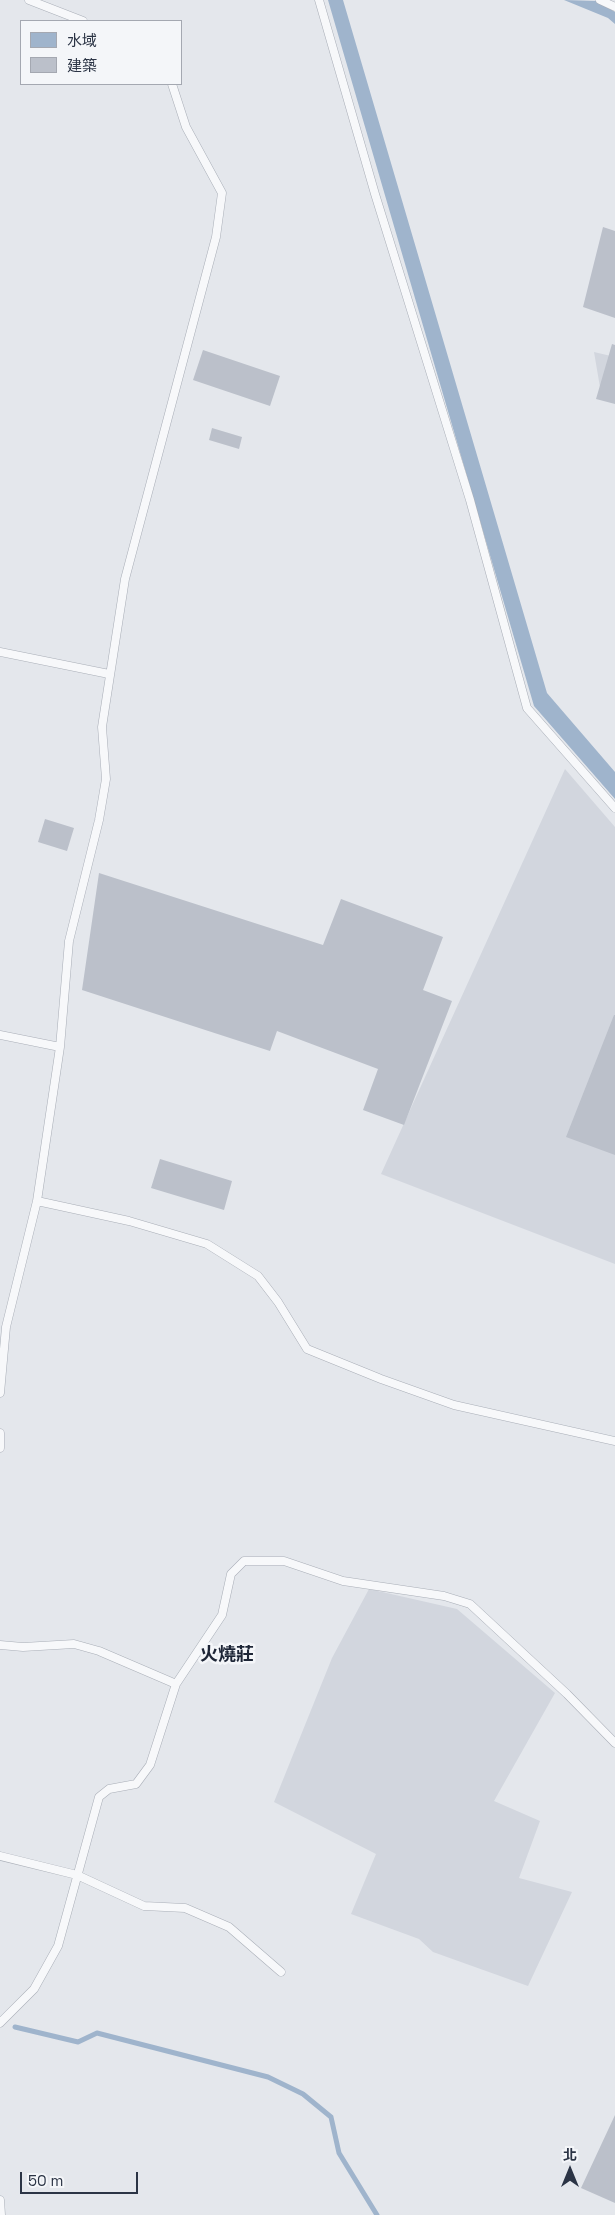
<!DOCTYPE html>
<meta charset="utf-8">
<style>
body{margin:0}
#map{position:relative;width:615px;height:2215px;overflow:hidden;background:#e4e7ec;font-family:"Space Grotesk","Noto Sans TC",sans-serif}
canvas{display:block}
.legend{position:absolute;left:20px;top:20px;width:162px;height:65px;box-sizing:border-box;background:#f4f6f9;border:1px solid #a4a8b1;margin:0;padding:6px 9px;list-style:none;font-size:15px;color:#2b3445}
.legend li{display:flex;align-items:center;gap:10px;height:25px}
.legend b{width:25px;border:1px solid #a4a8b1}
.north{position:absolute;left:545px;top:2145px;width:50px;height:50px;-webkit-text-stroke:4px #f4f6f9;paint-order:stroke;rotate:0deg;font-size:14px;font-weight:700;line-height:20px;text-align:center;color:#2b3445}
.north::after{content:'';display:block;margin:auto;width:18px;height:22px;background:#2b3445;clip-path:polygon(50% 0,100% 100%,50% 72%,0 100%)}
.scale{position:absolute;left:20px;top:2172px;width:118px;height:22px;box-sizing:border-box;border:2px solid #2b3445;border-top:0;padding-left:6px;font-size:15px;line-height:18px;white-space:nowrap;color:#2b3445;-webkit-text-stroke:4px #f4f6f9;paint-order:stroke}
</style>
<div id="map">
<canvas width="615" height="2215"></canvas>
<ul class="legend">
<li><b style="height:14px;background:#9fb4cc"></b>水域</li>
<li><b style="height:14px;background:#bbc0ca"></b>建築</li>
</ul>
<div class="north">北</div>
<div class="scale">50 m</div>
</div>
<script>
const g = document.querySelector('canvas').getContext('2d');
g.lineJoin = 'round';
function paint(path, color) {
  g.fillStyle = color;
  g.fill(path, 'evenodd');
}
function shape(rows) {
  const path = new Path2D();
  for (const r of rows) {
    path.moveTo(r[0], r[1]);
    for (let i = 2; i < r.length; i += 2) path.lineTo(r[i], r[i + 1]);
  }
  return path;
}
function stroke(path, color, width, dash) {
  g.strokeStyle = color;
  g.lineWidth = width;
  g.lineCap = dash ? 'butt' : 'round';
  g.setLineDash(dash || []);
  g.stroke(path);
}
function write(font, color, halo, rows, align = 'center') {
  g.font = font + ' "Space Grotesk","Noto Sans TC",sans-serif';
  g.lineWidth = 5;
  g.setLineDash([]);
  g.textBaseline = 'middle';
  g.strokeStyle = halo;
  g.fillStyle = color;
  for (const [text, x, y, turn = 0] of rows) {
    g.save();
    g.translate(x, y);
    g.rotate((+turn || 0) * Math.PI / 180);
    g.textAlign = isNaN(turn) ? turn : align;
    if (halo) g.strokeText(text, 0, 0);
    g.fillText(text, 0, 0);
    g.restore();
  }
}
paint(shape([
 [594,352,615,357,602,399],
 [565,769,615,827,615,1264,381,1174],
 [369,1589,457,1609,555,1693,494,1801,540,1821,519,1878,572,1892,528,1986,433,1952,419,1939,351,1914,376,1854,274,1802,332,1658]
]), '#d2d6de');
paint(shape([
 [328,0,343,0,547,693,615,772,615,799,534,706],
 [564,0,598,1,615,12,615,24,608,18]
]), '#9fb4cc');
stroke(shape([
 [15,2027,78,2042,97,2033,268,2077,303,2094,331,2117,339,2153,377,2215]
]), '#9fb4cc', 5);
paint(shape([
 [603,227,615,231,615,318,583,307],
 [612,344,615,345,615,404,596,399],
 [203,350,280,376,270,406,193,380],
 [212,428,242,437,239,449,209,440],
 [45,819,74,828,67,851,38,842],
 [99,873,323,945,341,899,443,937,423,990,452,1001,404,1125,363,1110,378,1069,277,1031,270,1051,82,990],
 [614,1015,615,1015,615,1155,566,1137],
 [160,1159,232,1181,224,1210,151,1188],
 [615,2115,615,2203,581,2188]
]), '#bbc0ca');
const service = shape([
 [29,0,83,21],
 [319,0,375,194,470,500,527,708,615,808],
 [600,0,615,7],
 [0,652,109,674],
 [0,1035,60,1047,69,941,99,820,106,779,102,727,125,579,216,237,222,193,186,127,172,84],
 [37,1201,60,1047],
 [0,1393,6,1327,37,1201,129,1221,207,1244,258,1276,278,1302,307,1349,381,1379,454,1405,615,1441],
 [0,1433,0,1448],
 [0,1645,23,1647,74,1644,99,1651,176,1684],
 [0,1856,77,1875,144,1906,185,1908,229,1927,281,1972],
 [0,2023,34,1989,58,1946,99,1797,109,1789,136,1784,150,1765,176,1684,222,1615,231,1574,244,1561,284,1561,343,1581,444,1596,470,1604,567,1694,615,1743],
 [0,2200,1,2215]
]);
stroke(service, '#a9aeb7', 9);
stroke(service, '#f7f8fa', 8);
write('bold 18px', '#1d2536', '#f4f6f9', [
 ["火燒莊",227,1655]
]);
</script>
